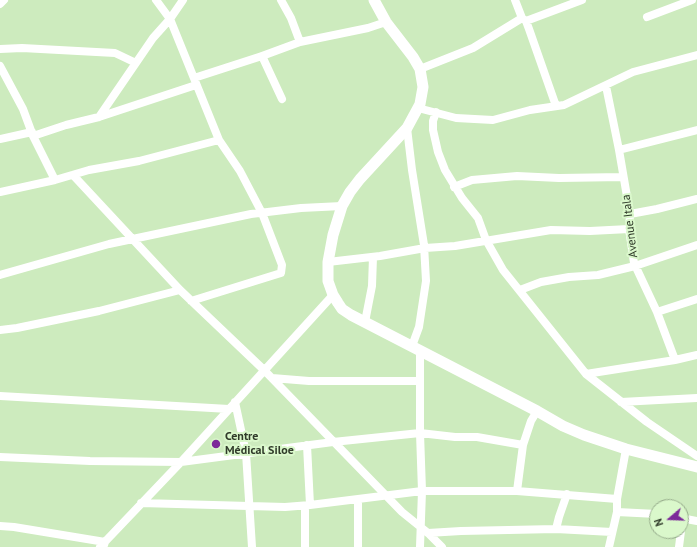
<!DOCTYPE html>
<meta charset="utf-8">
<style>
body{margin:0}
#map{position:relative;width:697px;height:547px;overflow:hidden;background:#cdebbe;font-family:"PT Sans",sans-serif}
canvas{display:block}
.north{position:absolute;left:649px;top:499px;width:40px;height:40px;box-sizing:border-box;background:#daf8cb;border:1px solid #96ac8b;border-radius:50%;rotate:251deg;font-size:11px;font-weight:700;line-height:16px;text-align:center;color:#303b2a}
.north::after{content:'';display:block;margin:auto;width:14px;height:18px;background:#7c2999;clip-path:polygon(50% 0,100% 100%,50% 72%,0 100%)}
</style>
<div id="map">
<canvas width="697" height="547"></canvas>
<div class="north">N</div>
</div>
<script>
const g = document.querySelector('canvas').getContext('2d');
g.lineJoin = 'round';
function shape(rows) {
  const path = new Path2D();
  for (const r of rows) {
    path.moveTo(r[0], r[1]);
    for (let i = 2; i < r.length; i += 2) path.lineTo(r[i], r[i + 1]);
  }
  return path;
}
function stroke(path, color, width, dash) {
  g.strokeStyle = color;
  g.lineWidth = width;
  g.lineCap = dash ? 'butt' : 'round';
  g.setLineDash(dash || []);
  g.stroke(path);
}
function write(font, color, halo, rows, align = 'center') {
  g.font = font + ' "PT Sans",sans-serif';
  g.lineWidth = 4;
  g.setLineDash([]);
  g.textBaseline = 'middle';
  g.strokeStyle = halo;
  g.fillStyle = color;
  for (const [text, x, y, turn = 0] of rows) {
    g.save();
    g.translate(x, y);
    g.rotate((+turn || 0) * Math.PI / 180);
    g.textAlign = isNaN(turn) ? turn : align;
    if (halo) g.strokeText(text, 0, 0);
    g.fillText(text, 0, 0);
    g.restore();
  }
}
stroke(shape([
 [156,0,170,19,219,140,240,171,262,213,282,265,281,273,191,301],
 [281,0,291,18,300,42],
 [515,0,522,18,526,21,529,29,556,106],
 [0,4,4,0],
 [647,17,692,0],
 [526,21,582,0],
 [0,49,22,48,115,53,136,63],
 [262,56,282,99],
 [0,66,23,109,33,136,55,180],
 [420,69,473,48,522,18],
 [194,78,262,56,300,42,368,28,386,22],
 [606,86,619,150,630,214,629,229,634,263,657,312,675,360],
 [418,108,456,118,493,120,530,110,564,105,633,72,697,55],
 [436,112,433,121,433,130,438,152,445,170,462,198,478,218,486,240,503,270,586,374,647,422,697,456],
 [99,117,153,38,170,19,183,0],
 [407,128,412,170,424,245,426,281,419,327,412,346],
 [33,136,66,125,99,117,196,85],
 [0,139,32,132],
 [619,150,697,130],
 [73,175,180,290,264,370,402,512,428,533,442,547],
 [454,187,472,180,517,176,559,178,623,177],
 [0,192,55,180,89,170,139,161,219,140],
 [630,214,657,209,697,199],
 [328,262,380,256,425,248,455,246,551,230,590,231,629,229],
 [0,275,109,244,251,214,301,208,342,206],
 [520,290,541,282,569,277,598,275,635,266,697,245],
 [657,312,697,299],
 [365,322,372,286,373,257],
 [0,330,17,328,99,311,180,290],
 [420,350,420,433,422,491,420,547],
 [586,374,675,360,697,355],
 [272,378,309,381,420,381],
 [0,396,229,409],
 [235,402,246,453,252,547],
 [621,402,697,398],
 [307,445,310,505],
 [0,457,90,461,181,462,333,442,420,433,455,437,477,437,523,445],
 [517,491,523,445,531,421,537,411],
 [141,503,285,507,310,505,422,491,517,491,617,499],
 [305,506,305,547],
 [617,512,657,514],
 [681,518,697,521],
 [0,526,14,527,105,542,104,545],
 [556,529,559,517,567,494],
 [428,533,461,531,556,529,612,532],
 [100,547,181,462,333,295],
 [358,547,358,499],
 [609,547,617,512,617,499,626,449],
 [679,547,681,531]
]), '#fff', 8);
stroke(shape([
 [374,0,386,22,413,57,420,69,423,87,420,104,407,128,360,179,350,192,342,206,333,235,328,262,328,281,333,295,338,303,342,309,351,315,537,411,563,426,584,435,626,449,697,467]
]), '#fff', 11);
for (const [x, y, r, color] of [
 [216,444,5,"#7c2999"]
]) {
  const dot = new Path2D();
  dot.arc(x, y, r, 0, 2 * Math.PI);
  g.fillStyle = color;
  g.fill(dot);
  stroke(dot, '#daf8cb', 1.5);
}
write('12px', '#303b2a', '#daf8cb', [
 ["Avenue Itala",630,226,-97]
]);
write('bold 12px', '#303b2a', '#daf8cb', [
 ["Centre",225,437],
 ["Médical Siloe",225,451]
], 'left');
</script>
